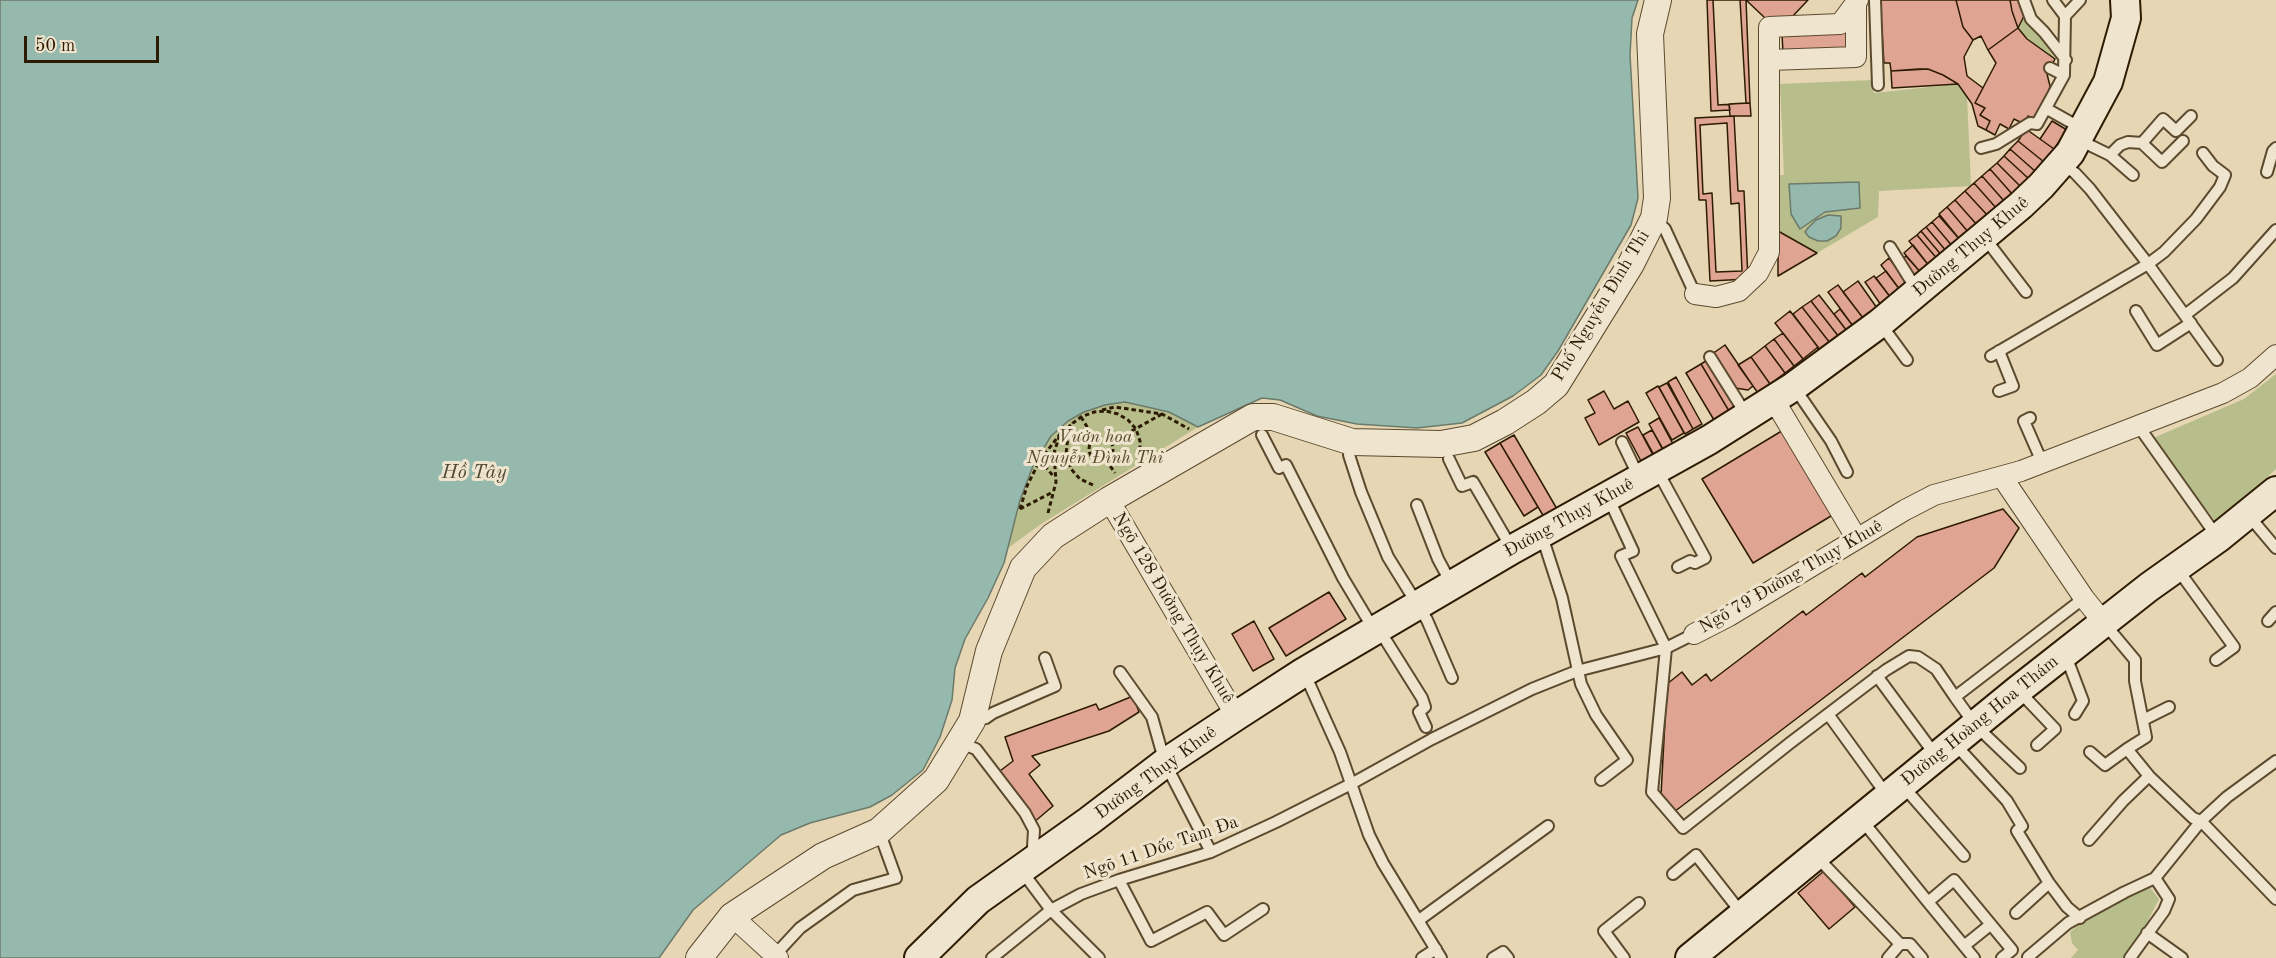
<!DOCTYPE html>
<meta charset="utf-8">
<style>
body{margin:0}
#map{position:relative;width:2276px;height:958px;overflow:hidden;background:#e6d6b3;font-family:"Old Standard TT",serif}
canvas{display:block}
.scale{position:absolute;left:24px;top:36px;width:135px;height:27px;box-sizing:border-box;border:3px solid #2e1b03;border-top:0;padding-left:8px;font-size:18px;line-height:21px;white-space:nowrap;color:#2e1b03;-webkit-text-stroke:4px #efe4ce;paint-order:stroke}
</style>
<div id="map">
<canvas width="2276" height="958"></canvas>
<div class="scale">50 m</div>
</div>
<script>
const g = document.querySelector('canvas').getContext('2d');
g.lineJoin = 'round';
function paint(path, color) {
  g.fillStyle = color;
  g.fill(path, 'evenodd');
}
function shape(rows) {
  const path = new Path2D();
  for (const r of rows) {
    if (r.length === 3) {
      path.moveTo(r[0] + r[2], r[1]);
      path.arc(r[0], r[1], r[2], 0, 2 * Math.PI);
      continue;
    }
    path.moveTo(r[0], r[1]);
    for (let i = 2; i < r.length; i += 2) path.lineTo(r[i], r[i + 1]);
  }
  return path;
}
function stroke(path, color, width, dash) {
  g.strokeStyle = color;
  g.lineWidth = width;
  g.lineCap = dash ? 'butt' : 'round';
  g.setLineDash(dash || []);
  g.stroke(path);
}
function write(font, color, halo, rows, align = 'center') {
  g.font = font + ' "Old Standard TT",serif';
  g.lineWidth = 6;
  g.setLineDash([]);
  g.textBaseline = 'middle';
  g.strokeStyle = halo;
  g.fillStyle = color;
  for (const [text, x, y, turn = 0] of rows) {
    g.save();
    g.translate(x, y);
    g.rotate((+turn || 0) * Math.PI / 180);
    g.textAlign = isNaN(turn) ? turn : align;
    if (halo) g.strokeText(text, 0, 0);
    g.fillText(text, 0, 0);
    g.restore();
  }
}
paint(shape([
 [2025,15,2055,59,2035,46,2018,28],
 [1873,80,1874,93,1958,84,1967,97,1971,186,1879,191,1878,217,1817,253,1778,231,1774,176,1784,175,1780,84],
 [2276,374,2276,469,2217,523,2151,439,2244,399],
 [1125,402,1169,412,1198,427,1041,524,1008,548,1020,500,1033,466,1051,436,1068,421,1084,412,1105,405],
 [2148,885,2159,899,2129,958,2071,958,2078,950,2072,943,2070,932,2088,918]
]), '#b7bd8b');
const water = shape([
 [0,0,1638,0,1632,18,1630,55,1638,198,1631,225,1558,351,1541,375,1513,396,1462,423,1417,428,1357,424,1317,416,1280,400,1262,398,1198,427,1169,412,1125,402,1105,405,1084,412,1068,421,1051,436,1033,466,1020,500,1004,563,988,598,965,639,955,668,952,700,940,737,923,770,892,795,870,807,810,823,781,835,693,910,659,958,0,958,0,0],
 [1859,182,1860,208,1825,212,1800,229,1791,214,1789,184,1859,182],
 [1828,215,1841,216,1841,228,1836,236,1827,241,1818,241,1809,237,1805,232,1808,228,1816,220,1828,215]
]);
paint(water, '#96b9ae');
stroke(water, '#6c7a6a', 1.5);
const building = shape([
 [1707,0,1746,0,1750,103,1729,104,1730,110,1711,111,1707,0],
 [1713,0,1740,0,1746,103,1718,105,1713,0],
 [1746,0,1808,0,1792,17,1765,18,1746,0],
 [1880,0,1956,0,1963,27,1973,40,1964,57,1967,76,1983,88,1975,103,1985,108,1980,115,1990,121,1986,130,1978,126,1972,104,1958,84,1943,75,1928,69,1891,71,1890,63,1884,63,1880,0],
 [1956,0,2010,0,2012,11,2018,28,1988,50,1981,36,1973,40,1963,27,1956,0],
 [2010,0,2029,0,2026,12,2018,28,2012,11,2010,0],
 [2018,28,2027,39,2055,59,2047,74,2050,86,2046,103,2037,121,2028,116,2024,124,2014,119,2009,129,2000,124,1995,135,1986,130,1990,121,1980,115,1985,108,1975,103,1996,63,1988,50,2018,28],
 [1848,31,1848,50,1783,53,1782,34,1848,31],
 [1918,69,1928,69,1943,75,1958,84,1892,88,1891,71,1918,69],
 [1746,103,1750,103,1751,116,1730,116,1729,104,1746,103],
 [1734,116,1738,191,1744,191,1748,279,1710,281,1706,200,1699,200,1695,118,1734,116],
 [2052,121,2067,130,2054,149,2040,139,2052,121],
 [1727,123,1731,204,1739,203,1742,271,1716,272,1712,193,1703,194,1700,125,1727,123],
 [2026,129,2054,149,2044,162,2018,141,2026,129],
 [2018,141,2044,162,2036,172,2010,149,2018,141],
 [2010,149,2036,172,2029,179,2004,156,2010,149],
 [2004,156,2029,179,2021,187,1997,163,2004,156],
 [1997,163,2021,187,2013,195,1990,169,1997,163],
 [1990,169,2013,195,2005,202,1982,176,1990,169],
 [1982,176,2005,202,1997,209,1974,183,1982,176],
 [1974,183,1997,209,1989,217,1965,191,1974,183],
 [1965,191,1989,217,1978,226,1955,200,1965,191],
 [1955,200,1978,226,1969,233,1947,207,1955,200],
 [1947,207,1969,233,1961,241,1939,214,1947,207],
 [1939,216,1961,241,1953,247,1932,222,1939,216],
 [1932,222,1953,247,1947,252,1926,227,1932,222],
 [1926,227,1947,252,1943,257,1921,231,1926,227],
 [1778,231,1817,253,1778,276,1778,231],
 [1921,231,1943,257,1939,261,1917,235,1921,231],
 [1917,235,1939,261,1930,267,1909,241,1917,235],
 [1913,245,1930,267,1922,274,1904,253,1913,245],
 [1906,256,1922,274,1914,282,1898,263,1906,256],
 [1889,258,1908,284,1900,290,1881,265,1889,258],
 [1886,271,1900,290,1891,298,1876,278,1886,271],
 [1874,276,1891,298,1881,305,1865,282,1874,276],
 [1858,281,1877,308,1863,318,1843,292,1858,281],
 [1838,285,1863,318,1853,326,1828,292,1838,285],
 [1819,295,1847,331,1839,337,1811,301,1819,295],
 [1811,301,1839,337,1830,343,1802,307,1811,301],
 [1802,307,1830,343,1820,350,1793,314,1802,307],
 [1840,309,1853,326,1847,331,1834,314,1840,309],
 [1790,311,1818,347,1803,359,1775,323,1790,311],
 [1783,333,1803,359,1794,366,1774,339,1783,333],
 [1774,339,1794,366,1785,373,1765,346,1774,339],
 [1725,345,1753,386,1748,390,1735,388,1712,354,1725,345],
 [1765,346,1785,373,1770,384,1751,357,1765,346],
 [1751,357,1770,384,1758,393,1738,365,1751,357],
 [1709,359,1736,406,1729,411,1701,364,1709,359],
 [1701,364,1729,411,1714,420,1686,373,1701,364],
 [1676,377,1702,424,1693,429,1668,382,1676,377],
 [1667,383,1693,429,1685,434,1659,387,1667,383],
 [1658,386,1684,433,1672,440,1646,393,1658,386],
 [1604,391,1614,409,1628,401,1639,422,1599,445,1585,418,1595,413,1588,400,1604,391],
 [1659,418,1673,444,1663,449,1649,424,1659,418],
 [1638,427,1653,455,1641,461,1626,433,1638,427],
 [1785,429,1836,513,1753,563,1702,479,1785,429],
 [1652,430,1663,450,1654,455,1643,435,1652,430],
 [1514,435,1557,509,1544,517,1500,443,1514,435],
 [1500,443,1538,507,1524,516,1485,452,1500,443],
 [2003,509,2019,528,1994,568,1674,812,1661,795,1667,684,1682,672,1692,685,1706,674,1711,681,1803,611,1806,615,1862,573,1865,577,1917,537,2003,509],
 [1329,592,1346,619,1286,656,1269,628,1329,592],
 [1254,621,1274,659,1253,671,1232,634,1254,621],
 [1133,696,1139,712,1109,731,1032,756,1040,765,1029,774,1053,806,1033,823,996,774,1013,761,1005,737,1096,704,1099,710,1133,696],
 [1824,871,1855,907,1829,929,1798,893,1824,871]
]);
paint(building, '#e0a492');
stroke(building, '#2e1b03', 1.5);
const service = shape([
 [1875,0,1878,85],
 [2024,0,2031,19,2044,32,2066,60],
 [2065,16,2080,0],
 [2050,68,2064,75],
 [2047,109,2081,128],
 [2079,140,2110,155,2133,175],
 [2142,143,2162,162,2183,141],
 [1981,148,1996,144,2030,123,2037,124,2064,75,2065,16,2053,0],
 [2110,155,2120,145,2128,142,2142,143,2163,119,2176,131,2191,116],
 [2062,164,2075,173,2090,189,2148,264,2217,360],
 [2267,172,2273,151,2276,148],
 [1654,219,1665,229,1695,294],
 [1984,237,2026,292],
 [1890,247,1918,292],
 [2136,311,2157,345,2191,323],
 [2185,315,2233,278,2276,230],
 [1880,323,1907,360],
 [1991,356,2148,264,2164,252,2196,219,2220,187,2225,175,2213,166,2203,153],
 [1710,357,1747,416],
 [1794,387,1831,441,1847,472],
 [1999,391,2013,386,1999,351],
 [2030,418,2024,421,2042,462],
 [2137,424,2218,538],
 [1262,435,1279,468,1286,465,1343,578,1374,630,1385,639,1422,698,1425,707,1419,712,1426,727],
 [1622,442,1636,471],
 [1349,455,1361,492,1388,557,1427,620,1452,678],
 [1449,459,1462,486,1473,482,1512,549],
 [1657,470,1705,558,1695,563,1690,561,1678,567],
 [1608,497,1633,551,1621,556,1666,648,1652,792,1683,828,1790,743,1886,670,1909,656,1918,657,1936,669,1955,697],
 [1417,505,1438,559,1452,585],
 [2249,516,2276,548],
 [1541,533,1562,598,1581,684,1596,715,1627,760,1601,780],
 [2176,567,2234,647,2216,660],
 [2268,621,2276,612],
 [2104,623,2135,660,2135,681,2146,737,2127,749,2149,776,2193,818,2201,821,2276,899],
 [2066,656,2083,701,2075,714],
 [1120,672,1152,717,1165,763,1211,852],
 [1304,672,1340,752,1369,835,1383,863,1441,958],
 [1877,676,1936,756],
 [2018,690,2055,729,2037,745],
 [1828,714,1886,794],
 [2143,720,2169,707],
 [972,721,986,718,993,713,1055,686,1045,658],
 [960,743,976,749,1025,813,1034,830,1033,847,1039,855],
 [1954,743,2007,801,2022,826,2017,831,2049,883,2067,907,2080,918],
 [2090,752,2105,765,2127,749],
 [2020,768,1975,725,1955,697,2084,598],
 [1903,786,1964,856],
 [1861,819,1928,902,1954,880,2012,950,2002,958],
 [2089,840,2123,801,2149,776],
 [1816,856,1900,944,1888,958],
 [1021,870,1051,910,1099,958],
 [1673,874,1696,855,1743,915],
 [1119,880,1151,941,1207,912,1224,935,1263,909],
 [1928,902,1974,958],
 [2016,913,2049,883],
 [1419,920,1548,826],
 [2147,933,2182,958],
 [1900,944,1910,944,1922,958],
 [1964,946,1990,925],
 [775,955,800,928,853,890,896,878,879,831],
 [2028,957,2068,923,2125,892,2155,878,2201,821,2227,797,2276,761],
 [992,958,1051,910,1081,894,1119,880,1211,852,1276,822,1351,784,1432,739,1532,689,1577,671,1666,648,1694,634],
 [1422,958,1436,949],
 [1493,958,1503,952,1508,958],
 [1624,958,1604,931,1639,903],
 [2130,958,2164,911,2169,899,2155,878]
]);
const minor = shape([
 [1769,60,1856,57,1856,5],
 [1695,294,1716,297,1739,291,1758,273,1769,252,1769,27,1840,24,1858,0],
 [1774,400,1857,539],
 [2002,477,2084,598,2104,623],
 [1109,500,1236,716],
 [1694,634,1729,616,1905,510,1934,495,2021,471,2223,393,2250,378,2276,355],
 [732,916,778,958]
]);
const tertiary = shape([
 [699,958,732,916,823,856,879,831,936,780,972,721,989,651,1023,568,1053,536,1109,500,1253,417,1273,417,1352,442,1441,444,1474,438,1505,422,1536,402,1556,385,1631,264,1654,218,1657,198,1650,34,1658,0]
]);
const secondary = shape([
 [919,958,978,900,1089,821,1165,763,1236,716,1304,672,1513,549,1709,440,1793,387,1880,323,2021,205,2041,186,2070,153,2108,82,2126,18,2125,0],
 [1690,958,2018,690,2149,587,2218,538,2276,491]
]);
stroke(service, '#5c4a2f', 14);
stroke(minor, '#5c4a2f', 22);
stroke(tertiary, '#5c4a2f', 28);
stroke(secondary, '#2e1b03', 32);
stroke(shape([
 [1102,410,1115,407,1162,414,1189,429],
 [1081,417,1094,438],
 [1101,449,12],
 [1112,442,1162,414],
 [1054,453,1066,455,1077,460,1090,455],
 [1040,460,1054,477],
 [1106,460,1115,473],
 [1093,485,1080,479,1071,469,1066,455,1068,435,1073,423,1081,417,1094,412,1106,411,1118,414,1128,420,1136,429,1140,441,1140,457],
 [1020,509,1027,486,1040,460,1061,433,1071,425],
 [1020,509,1053,492],
 [1048,513,1056,482,1054,453,1059,437]
]), '#2e1b03', 3, [4.5, 3]);
stroke(service, '#efe4ce', 10);
stroke(minor, '#efe4ce', 20);
stroke(tertiary, '#efe4ce', 26);
stroke(secondary, '#efe4ce', 28);
write('18px', '#2e1b03', '#efe4ce', [
 ["Đường Thụy Khuê",1971,247,-40],
 ["Phố Nguyễn Đình Thi",1601,306,-59],
 ["Đường Thụy Khuê",1569,518,-29],
 ["Ngõ 79 Đường Thụy Khuê",1791,577,-30],
 ["Ngõ 128 Đường Thụy Khuê",1173,608,59],
 ["Đường Hoàng Hoa Thám",1980,721,-39],
 ["Đường Thụy Khuê",1156,773,-36],
 ["Ngõ 11 Dốc Tam Đa",1161,848,-19]
]);
write('italic 18px', '#574c2c', '#efe4ce', [
 ["Vườn hoa",1095,437],
 ["Nguyễn Đình Thi",1095,458]
]);
write('italic 20px', '#4d4a36', '#efe4ce', [
 ["Hồ Tây",474,473]
]);
</script>
